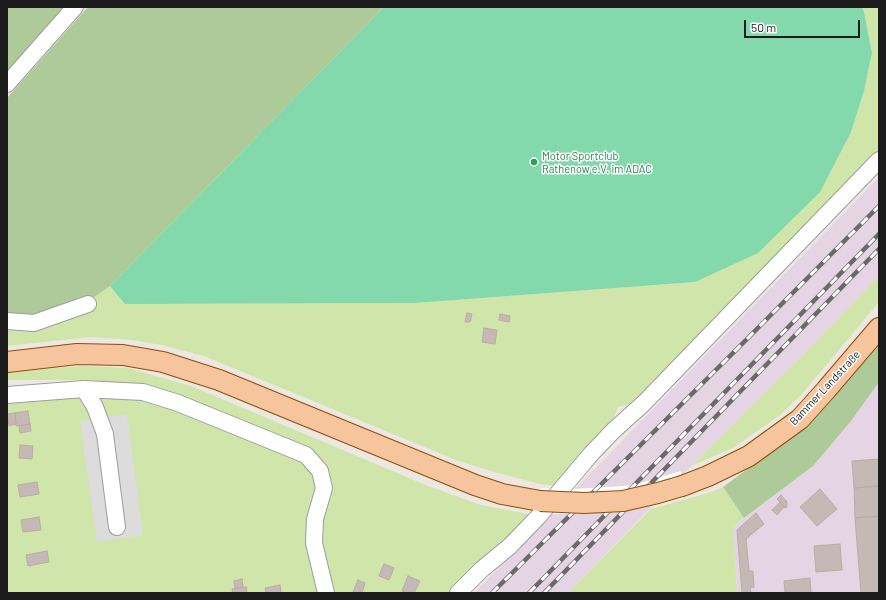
<!DOCTYPE html>
<meta charset="utf-8">
<style>
body{margin:0}
#map{position:relative;width:886px;height:600px;overflow:hidden;background:#ede7e2;font-family:Barlow,sans-serif}
canvas{display:block}
.frame{position:absolute;inset:0;border:8px solid #1c1c1c;pointer-events:none}
.scale{position:absolute;left:744px;top:20px;width:116px;height:18px;box-sizing:border-box;border:2px solid #1c1c1c;border-top:0;padding-left:5px;font-size:12px;line-height:14px;white-space:nowrap;color:#1c1c1c;-webkit-text-stroke:3px #fff;paint-order:stroke}
</style>
<div id="map">
<canvas width="886" height="600"></canvas>
<div class="frame"></div>
<div class="scale">50 m</div>
</div>
<script>
const g = document.querySelector('canvas').getContext('2d');
g.lineJoin = 'round';
function paint(path, color) {
  g.fillStyle = color;
  g.fill(path, 'evenodd');
}
function shape(rows) {
  const path = new Path2D();
  for (const r of rows) {
    path.moveTo(r[0], r[1]);
    for (let i = 2; i < r.length; i += 2) path.lineTo(r[i], r[i + 1]);
  }
  return path;
}
function stroke(path, color, width, dash) {
  g.strokeStyle = color;
  g.lineWidth = width;
  g.lineCap = dash ? 'butt' : 'round';
  g.setLineDash(dash || []);
  g.stroke(path);
}
function write(font, color, halo, rows, align = 'center') {
  g.font = font + ' Barlow,sans-serif';
  g.lineWidth = 3;
  g.setLineDash([]);
  g.textBaseline = 'middle';
  g.strokeStyle = halo;
  g.fillStyle = color;
  for (const [text, x, y, turn = 0] of rows) {
    g.save();
    g.translate(x, y);
    g.rotate((+turn || 0) * Math.PI / 180);
    g.textAlign = isNaN(turn) ? turn : align;
    if (halo) g.strokeText(text, 0, 0);
    g.fillText(text, 0, 0);
    g.restore();
  }
}
paint(shape([
 [879,177,879,276,805,353,691,466,568,593,474,593],
 [879,382,879,593,727,593,737,592,733,527,813,466,851,421]
]), '#e5d4e4');
paint(shape([
 [862,7,879,7,879,150,635,403,618,407,613,420,557,486,540,484,494,472,456,460,204,356,161,345,132,340,90,337,7,346,7,317,87,302,110,286,126,304,415,303,695,282,851,132,864,91,872,53,864,12],
 [879,276,879,302,802,394,780,415,733,448,691,466,805,353],
 [84,366,128,368,191,386,428,486,481,505,528,514,502,543,478,563,449,593,7,593,7,402,117,383,91,380,7,380,7,372],
 [723,487,744,518,733,527,737,592,568,593,651,509,712,492]
]), '#cfe5a9');
paint(shape([
 [7,7,65,7,7,72],
 [88,7,384,7,110,286,87,302,44,313,7,317,7,98],
 [879,343,879,382,851,421,813,466,744,518,723,487,796,433,841,389]
]), '#adca98');
paint(shape([
 [384,7,862,7,864,12,872,53,864,91,851,132,820,192,758,253,695,282,415,303,125,304,110,286]
]), '#83d8ac');
paint(shape([
 [127,414,143,535,97,542,80,421]
]), '#dcdcdc');
paint(shape([
 [681,471,682,498,657,505,620,512,602,513,550,514,540,501,541,488,575,489,624,486,644,482]
]), '#fff');
const building = shape([
 [467,313,472,314,470,322,465,322,467,313],
 [500,314,510,316,509,322,499,320,500,314],
 [484,328,497,330,495,344,482,342,484,328],
 [28,411,30,424,16,426,15,413,28,411],
 [15,413,16,424,9,426,7,414,15,413],
 [30,424,31,431,20,433,19,426,30,424],
 [20,445,33,446,32,459,19,458,20,445],
 [879,459,879,486,854,488,852,461,879,459],
 [37,482,39,494,20,497,18,485,37,482],
 [879,486,879,516,855,518,854,488,879,486],
 [820,489,837,509,817,526,800,507,820,489],
 [781,495,787,502,787,507,785,508,777,499,781,495],
 [780,502,784,507,777,515,772,510,780,502],
 [756,513,764,524,746,539,749,571,753,571,754,587,750,588,751,593,742,593,737,530,756,513],
 [879,516,879,593,861,593,855,518,879,516],
 [39,517,41,530,23,532,21,520,39,517],
 [840,544,842,570,816,572,814,546,840,544],
 [47,551,49,562,28,566,26,555,47,551],
 [384,564,394,568,389,580,379,576,384,564],
 [408,576,420,581,414,593,407,593,402,591,408,576],
 [810,578,811,593,785,593,784,581,810,578],
 [242,579,243,587,235,588,234,581,242,579],
 [358,580,365,583,362,593,353,592,358,580],
 [280,585,281,593,266,593,265,588,280,585],
 [246,587,247,593,233,593,232,589,246,587]
]);
paint(building, '#c4b9b5');
stroke(building, '#bdaca5', 1);
const minor = shape([
 [7,84,75,7],
 [7,321,34,323,88,304],
 [84,389,95,407,105,434,117,527],
 [7,395,84,389,143,392,178,403,306,455,320,471,324,488,315,519,314,543,326,593],
 [458,593,481,570,510,546,538,517,591,454,614,430,644,403,879,160]
]);
const major = shape([
 [7,362,77,354,123,355,163,362,219,380,475,485,502,494,540,501],
 [682,486,708,476,749,456,800,419,826,390,879,328]
]);
stroke(minor, '#9d9d9d', 18);
stroke(major, '#8c4e08', 22);
stroke(minor, '#fff', 16);
stroke(major, '#f6c49d', 20);
const rail = shape([
 [492,593,747,339,879,206],
 [529,593,879,234],
 [544,593,879,249]
]);
stroke(rail, '#6a6a6a', 4.5);
stroke(rail, '#fff', 3, [9]);
const majorBridge = shape([
 [540,501,584,503,623,501,658,493,682,486]
]);
stroke(majorBridge, '#8c4e08', 22, []);
stroke(majorBridge, '#f6c49d', 20);
for (const [x, y, r, color] of [
 [534,162,4,"#2e9e5b"]
]) {
  const dot = new Path2D();
  dot.arc(x, y, r, 0, 2 * Math.PI);
  g.fillStyle = color;
  g.fill(dot);
  stroke(dot, '#fff', 1.5);
}
write('11px', '#27864d', '#fff', [
 ["Motor Sportclub",542,156],
 ["Rathenow e.V. im ADAC",542,169]
], 'left');
write('11px', '#1c1c1c', '#fff', [
 ["Bammer Landstraße",825,388,-47]
]);
</script>
